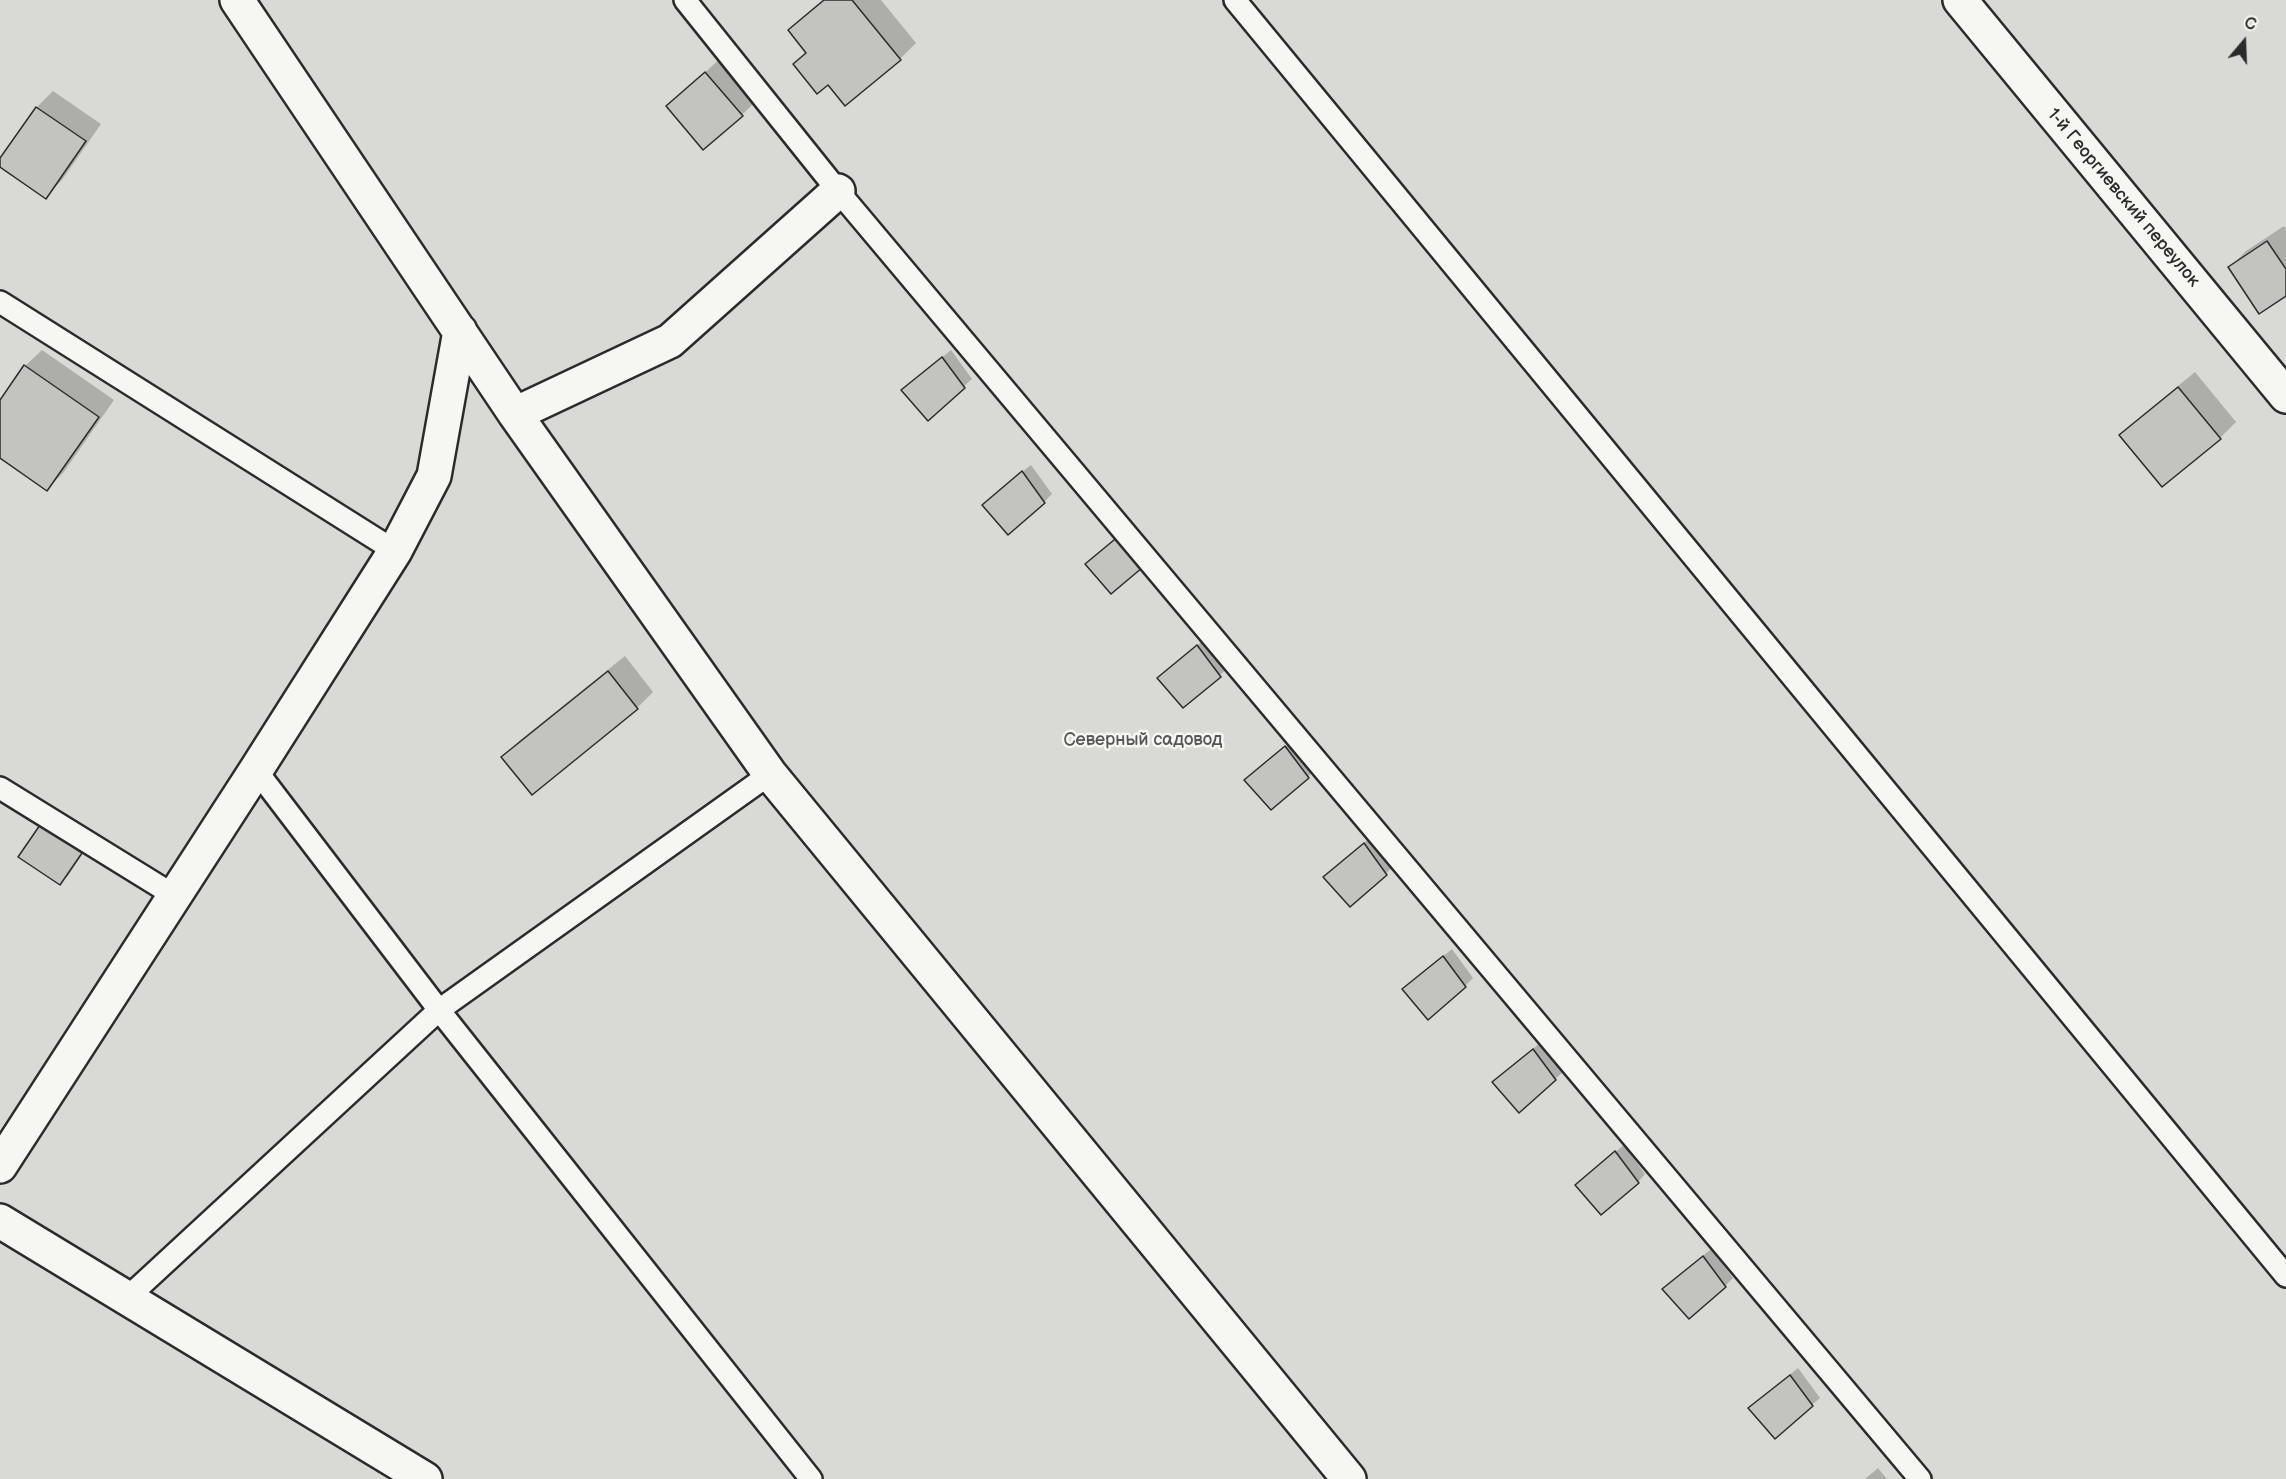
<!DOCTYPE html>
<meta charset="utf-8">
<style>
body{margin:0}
#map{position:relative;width:2286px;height:1479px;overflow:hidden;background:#f6f6f2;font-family:"Balsamiq Sans",sans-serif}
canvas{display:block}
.north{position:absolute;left:2214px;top:12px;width:60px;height:60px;-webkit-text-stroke:4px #f6f6f2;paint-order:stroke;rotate:19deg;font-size:16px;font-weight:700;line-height:24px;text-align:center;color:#2b2b2b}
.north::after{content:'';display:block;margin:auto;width:21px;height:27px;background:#2b2b2b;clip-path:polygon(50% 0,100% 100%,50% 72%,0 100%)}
</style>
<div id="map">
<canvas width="2286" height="1479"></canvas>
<div class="north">С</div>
</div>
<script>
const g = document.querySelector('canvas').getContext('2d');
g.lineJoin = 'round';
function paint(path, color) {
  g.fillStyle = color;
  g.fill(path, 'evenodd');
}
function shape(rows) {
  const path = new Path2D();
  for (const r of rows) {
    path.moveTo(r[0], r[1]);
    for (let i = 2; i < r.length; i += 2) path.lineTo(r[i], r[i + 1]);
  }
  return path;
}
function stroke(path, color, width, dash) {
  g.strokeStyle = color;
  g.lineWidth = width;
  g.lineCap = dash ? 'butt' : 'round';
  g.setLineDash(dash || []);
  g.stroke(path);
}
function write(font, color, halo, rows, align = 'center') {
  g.font = font + ' "Balsamiq Sans",sans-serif';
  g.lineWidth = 5;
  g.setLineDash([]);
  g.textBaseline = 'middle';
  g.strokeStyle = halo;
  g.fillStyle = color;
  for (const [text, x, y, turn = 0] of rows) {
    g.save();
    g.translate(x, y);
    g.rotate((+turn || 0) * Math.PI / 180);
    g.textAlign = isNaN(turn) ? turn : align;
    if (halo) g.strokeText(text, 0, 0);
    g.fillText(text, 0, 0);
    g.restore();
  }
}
paint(shape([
 [0,0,2286,0,2286,1479,0,1479]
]), '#d9d9d5');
paint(shape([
 [823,0,881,0,916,43,900,59,790,30],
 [722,57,758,99,742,115,668,106],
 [53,91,101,124,62,180,46,197,0,165,0,161,37,107],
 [2284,226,2286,229,2286,294,2230,267,2246,251],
 [42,350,114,400,63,473,47,489,0,456,0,403,25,366],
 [951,350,972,379,928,418,911,383],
 [2195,372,2236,422,2220,438,2121,435,2138,419],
 [1031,465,1052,494,1044,502,991,497],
 [1134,524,1156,553,1148,561,1095,556],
 [1206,638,1228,668,1183,706,1167,670],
 [625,656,653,692,637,708,503,757,519,741],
 [1294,740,1315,769,1308,777,1254,772],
 [49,818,89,844,68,876,60,883,41,826],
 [1372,836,1394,866,1350,905,1325,877],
 [1452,949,1473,978,1465,986,1412,982],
 [1541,1042,1563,1072,1555,1079,1502,1075],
 [1624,1145,1645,1174,1638,1182,1584,1177],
 [1711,1249,1733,1278,1725,1286,1672,1282],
 [1798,1368,1820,1398,1812,1405,1758,1401],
 [1878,1468,1887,1479,1865,1479]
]), '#0003');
const building = shape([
 [824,0,852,0,901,60,845,106,828,85,817,94,793,64,806,53,788,30,824,0],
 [705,72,743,116,703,150,666,106,705,72],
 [36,107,86,141,46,199,0,167,0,158,36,107],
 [2267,241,2286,269,2286,296,2259,314,2228,267,2267,241],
 [942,357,965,388,928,421,901,390,942,357],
 [24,365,99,417,47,491,0,458,0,400,24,365],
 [2178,387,2221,439,2162,487,2119,435,2178,387],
 [1022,471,1045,503,1008,535,982,505,1022,471],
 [1126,530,1149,562,1111,594,1085,564,1126,530],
 [1197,645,1221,677,1183,708,1157,678,1197,645],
 [608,671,638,709,532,795,501,757,608,671],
 [1285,746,1309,778,1271,810,1244,780,1285,746],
 [40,825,82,853,60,885,18,857,40,825],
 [1364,843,1387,875,1350,907,1323,877,1364,843],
 [1443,956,1466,987,1428,1020,1402,989,1443,956],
 [1533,1049,1556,1080,1519,1113,1492,1082,1533,1049],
 [1615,1151,1639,1183,1601,1215,1575,1185,1615,1151],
 [1703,1256,1726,1287,1689,1319,1662,1289,1703,1256],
 [1790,1375,1813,1406,1775,1439,1748,1408,1790,1375]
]);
paint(building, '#c3c3c0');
stroke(building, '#2b2b2b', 1.5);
const service = shape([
 [685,0,838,191,1920,1479],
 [1235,0,2286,1276],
 [0,302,395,551],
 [256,770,439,1010,811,1479],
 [0,788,175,896],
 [127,1298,439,1010,770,774]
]);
const minor = shape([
 [237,0,515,414,770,774,1349,1479],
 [1960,0,2286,396],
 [515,414,670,341,838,191],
 [0,1166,256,770,395,551,434,476,460,331],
 [0,1221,425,1479]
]);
stroke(service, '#2b2b2b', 26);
stroke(minor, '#2b2b2b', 38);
stroke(service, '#f6f6f2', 21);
stroke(minor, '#f6f6f2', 33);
write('18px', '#2b2b2b', '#f6f6f2', [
 ["1-й Георгиевский переулок",2123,198,50]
]);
write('18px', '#565656', '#f6f6f2', [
 ["Северный садовод",1143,740]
]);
</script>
